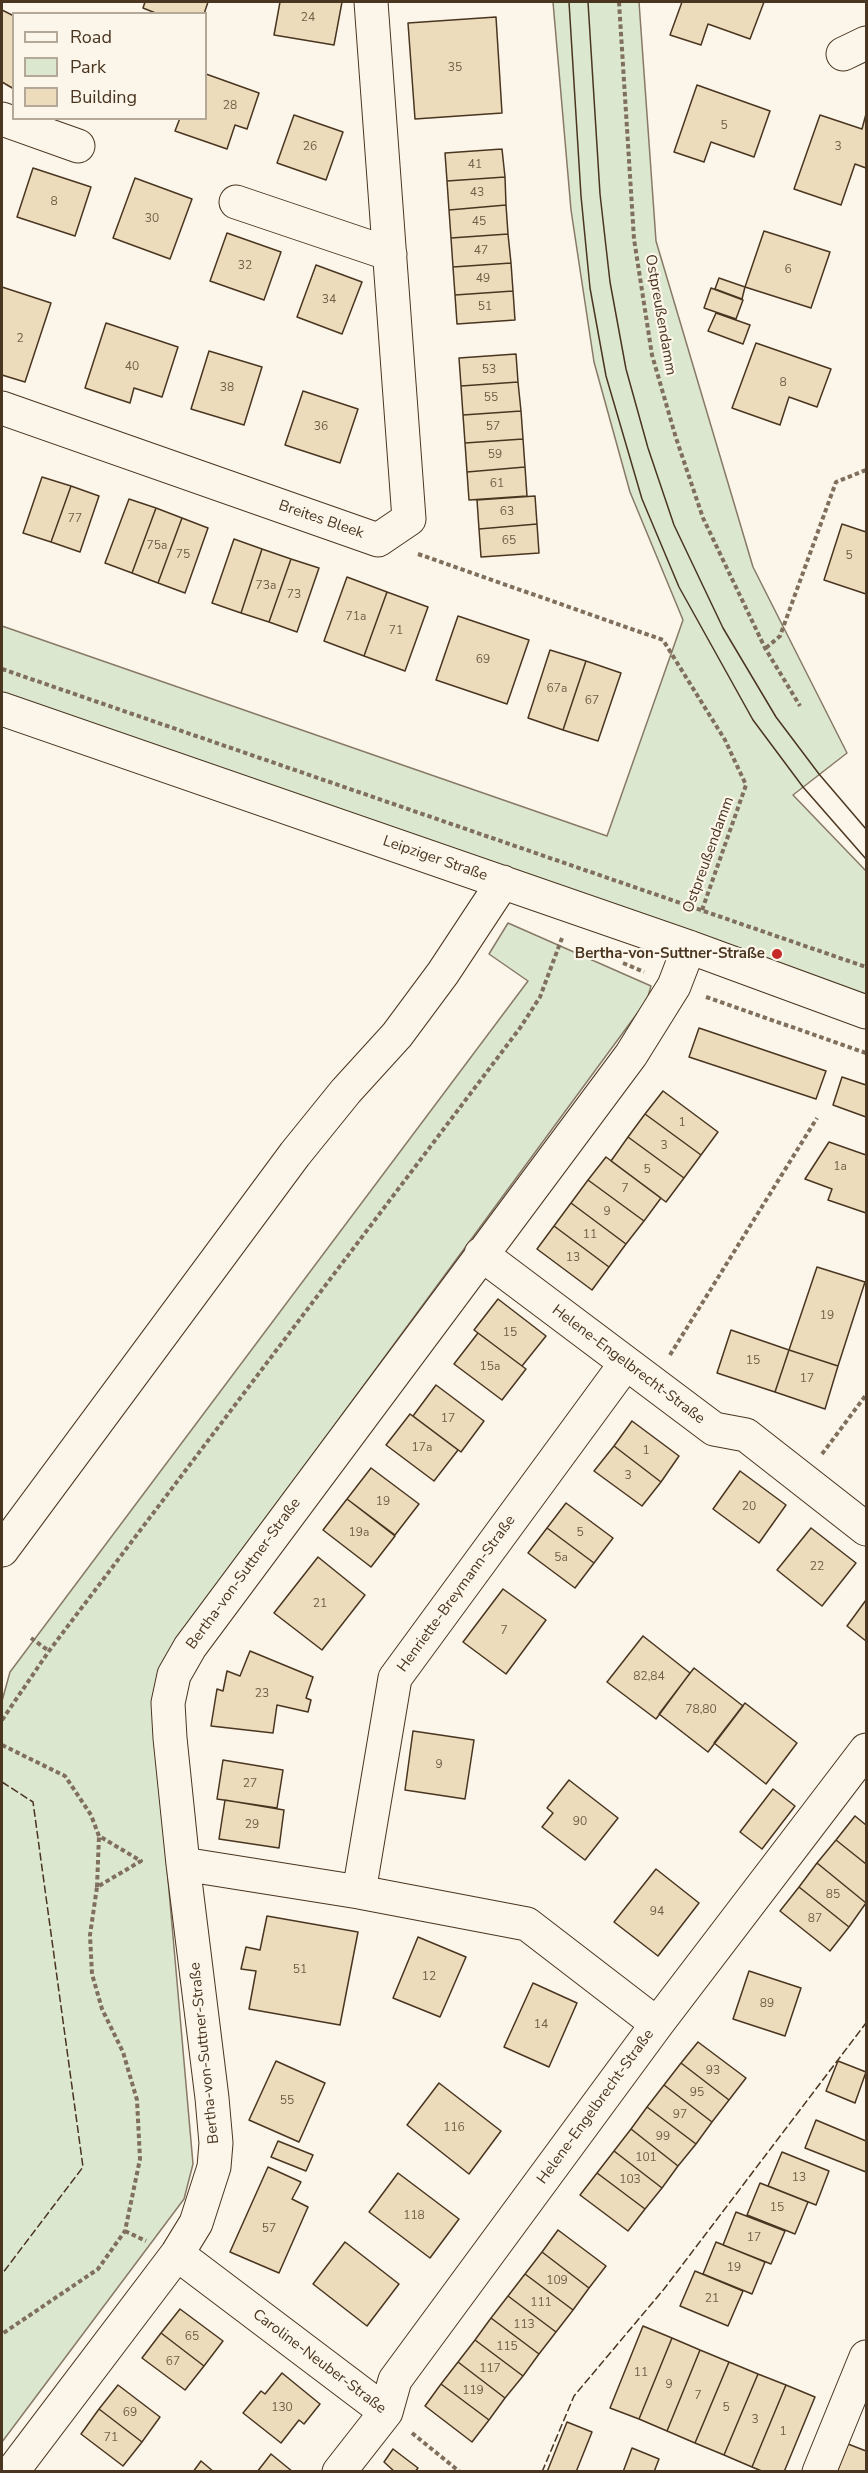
<!DOCTYPE html>
<meta charset="utf-8">
<style>
body{margin:0}
#map{position:relative;width:868px;height:2473px;overflow:hidden;background:#fbf6e9;font-family:"Nunito Sans",sans-serif}
canvas{display:block}
.frame{position:absolute;inset:0;border:3px solid #4a3520;pointer-events:none}
.legend{position:absolute;left:12px;top:12px;width:195px;height:108px;box-sizing:border-box;background:#fbf6e9;border:2px solid #b4a999;margin:0;padding:8px 10px;list-style:none;font-size:18px;color:#4a3520}
.legend li{display:flex;align-items:center;gap:12px;height:30px}
.legend b{width:30px;border:2px solid #b4a999}
</style>
<div id="map">
<canvas width="868" height="2473"></canvas>
<div class="frame"></div>
<ul class="legend">
<li><b style="height:8px;background:#fbf6e9"></b>Road</li>
<li><b style="height:16px;background:#dce7d0"></b>Park</li>
<li><b style="height:16px;background:#ecdcbc"></b>Building</li>
</ul>
</div>
<script>
const g = document.querySelector('canvas').getContext('2d');
g.lineJoin = 'round';
function paint(path, color) {
  g.fillStyle = color;
  g.fill(path, 'evenodd');
}
function shape(rows) {
  const path = new Path2D();
  for (const r of rows) {
    path.moveTo(r[0], r[1]);
    for (let i = 2; i < r.length; i += 2) path.lineTo(r[i], r[i + 1]);
  }
  return path;
}
function stroke(path, color, width, dash) {
  g.strokeStyle = color;
  g.lineWidth = width;
  g.lineCap = dash ? 'butt' : 'round';
  g.setLineDash(dash || []);
  g.stroke(path);
}
function write(font, color, halo, rows, align = 'center') {
  g.font = font + ' "Nunito Sans",sans-serif';
  g.lineWidth = 4.5;
  g.setLineDash([]);
  g.textBaseline = 'middle';
  g.strokeStyle = halo;
  g.fillStyle = color;
  for (const [text, x, y, turn = 0] of rows) {
    g.save();
    g.translate(x, y);
    g.rotate((+turn || 0) * Math.PI / 180);
    g.textAlign = isNaN(turn) ? turn : align;
    if (halo) g.strokeText(text, 0, 0);
    g.fillText(text, 0, 0);
    g.restore();
  }
}
const green = shape([
 [553,2,639,2,656,241,753,567,847,753,793,795,866,871,866,1027,2,702,2,626,607,836,683,620,630,492,594,362,571,210,553,2],
 [508,923,651,986,647,1000,173,1645,153,1708,193,2164,184,2199,2,2442,2,1701,10,1672,528,981,489,954,508,923]
]);
paint(green, '#dce7d0');
stroke(green, '#887966', 1.5);
const building = shape([
 [145,2,208,2,204,14,158,14,143,8,145,2],
 [280,2,342,2,334,45,274,35,280,2],
 [682,2,764,2,750,39,708,24,701,45,670,35,682,2],
 [2,10,14,16,14,89,2,82,2,10],
 [496,17,502,113,415,119,408,23,496,17],
 [206,74,259,93,247,129,235,125,227,149,175,131,180,118,206,118,206,74],
 [697,85,770,111,754,157,711,142,704,162,674,152,697,85],
 [866,114,866,168,855,164,841,205,794,189,820,115,862,129,866,114],
 [294,115,343,132,326,180,277,163,294,115],
 [502,149,505,177,447,181,445,153,502,149],
 [33,168,91,187,75,236,17,217,33,168],
 [505,177,506,205,449,210,447,181,505,177],
 [135,178,192,199,170,259,113,238,135,178],
 [506,205,508,234,451,238,449,210,506,205],
 [764,231,830,252,811,308,745,287,764,231],
 [227,233,281,252,264,300,210,281,227,233],
 [508,234,511,263,453,267,451,238,508,234],
 [511,263,513,291,455,295,453,267,511,263],
 [316,265,362,282,342,334,297,317,316,265],
 [719,278,745,287,742,299,715,289,719,278],
 [2,287,51,303,25,382,2,375,2,287],
 [711,288,743,300,736,319,704,308,711,288],
 [513,291,515,320,457,324,455,295,513,291],
 [716,313,750,325,743,344,708,331,716,313],
 [106,323,178,347,162,397,134,388,130,403,85,388,106,323],
 [756,343,831,369,817,407,789,397,780,425,732,408,756,343],
 [209,351,262,367,244,425,191,409,209,351],
 [516,354,518,382,461,386,459,358,516,354],
 [518,382,521,411,463,415,461,386,518,382],
 [303,391,358,409,340,463,285,445,303,391],
 [521,411,523,439,465,443,463,415,521,411],
 [523,439,525,467,467,472,465,443,523,439],
 [525,467,527,496,469,500,467,472,525,467],
 [42,477,71,486,51,542,23,533,42,477],
 [71,486,99,496,80,552,51,542,71,486],
 [535,496,537,524,479,529,477,500,535,496],
 [129,499,156,508,132,573,105,563,129,499],
 [156,508,182,518,158,583,132,573,156,508],
 [182,518,208,528,185,593,158,583,182,518],
 [537,524,539,553,481,557,479,529,537,524],
 [842,524,866,532,866,594,824,580,842,524],
 [234,539,262,549,241,613,212,603,234,539],
 [262,549,291,559,269,622,241,613,262,549],
 [291,559,319,568,297,632,269,622,291,559],
 [347,577,387,592,364,656,324,641,347,577],
 [387,592,428,607,405,671,364,656,387,592],
 [458,616,529,640,507,704,436,680,458,616],
 [550,650,586,661,563,730,528,718,550,650],
 [586,661,621,673,598,741,563,730,586,661],
 [699,1028,826,1071,816,1099,689,1057,699,1028],
 [842,1077,866,1085,866,1117,833,1105,842,1077],
 [663,1091,718,1132,701,1155,645,1114,663,1091],
 [645,1114,701,1155,684,1178,628,1137,645,1114],
 [628,1137,684,1178,666,1202,611,1161,628,1137],
 [829,1142,866,1155,866,1213,828,1200,832,1189,805,1179,829,1142],
 [606,1157,661,1198,644,1221,588,1180,606,1157],
 [588,1180,644,1221,626,1244,571,1203,588,1180],
 [571,1203,626,1244,609,1267,554,1226,571,1203],
 [554,1226,609,1267,592,1290,537,1249,554,1226],
 [817,1267,865,1282,838,1366,789,1350,817,1267],
 [498,1299,546,1336,522,1366,474,1330,498,1299],
 [731,1330,789,1350,775,1392,717,1373,731,1330],
 [478,1333,526,1369,502,1400,454,1364,478,1333],
 [789,1350,838,1366,825,1409,775,1392,789,1350],
 [436,1385,484,1421,461,1452,413,1416,436,1385],
 [410,1414,458,1450,434,1481,386,1445,410,1414],
 [632,1421,679,1456,661,1482,614,1446,632,1421],
 [614,1446,661,1482,642,1506,594,1471,614,1446],
 [371,1468,419,1504,395,1535,347,1499,371,1468],
 [740,1471,786,1505,759,1543,713,1509,740,1471],
 [347,1499,395,1536,371,1567,323,1530,347,1499],
 [566,1503,613,1538,594,1563,547,1528,566,1503],
 [547,1528,594,1563,575,1588,528,1553,547,1528],
 [811,1528,856,1563,822,1606,777,1570,811,1528],
 [318,1557,365,1595,322,1650,274,1613,318,1557],
 [503,1589,546,1620,506,1674,463,1642,503,1589],
 [866,1600,866,1641,847,1626,866,1600],
 [643,1636,690,1673,656,1719,607,1682,643,1636],
 [250,1651,313,1677,306,1698,311,1700,308,1712,277,1705,273,1733,211,1726,217,1689,223,1691,227,1671,240,1676,250,1651],
 [694,1668,743,1706,708,1752,659,1714,694,1668],
 [745,1703,797,1743,766,1784,714,1743,745,1703],
 [413,1731,474,1740,465,1799,405,1790,413,1731],
 [223,1760,283,1770,277,1808,217,1799,223,1760],
 [569,1780,618,1818,585,1860,542,1827,553,1813,547,1808,569,1780],
 [773,1789,795,1806,762,1849,740,1832,773,1789],
 [225,1800,284,1810,279,1848,219,1839,225,1800],
 [855,1816,866,1825,866,1864,836,1840,855,1816],
 [836,1840,866,1864,866,1903,817,1863,836,1840],
 [817,1863,866,1903,849,1927,799,1887,817,1863],
 [656,1869,699,1903,658,1956,614,1922,656,1869],
 [799,1887,849,1927,830,1951,780,1911,799,1887],
 [267,1916,358,1932,340,2025,249,2009,256,1971,241,1969,246,1947,260,1950,267,1916],
 [418,1937,466,1957,440,2017,393,1998,418,1937],
 [749,1971,801,1988,785,2036,733,2019,749,1971],
 [533,1983,577,2003,549,2067,504,2047,533,1983],
 [698,2042,746,2078,729,2100,681,2063,698,2042],
 [276,2061,325,2083,299,2142,249,2120,276,2061],
 [838,2061,866,2072,855,2103,826,2091,838,2061],
 [681,2063,729,2100,712,2122,664,2085,681,2063],
 [439,2083,501,2131,469,2174,407,2125,439,2083],
 [664,2085,712,2122,696,2144,647,2107,664,2085],
 [647,2107,696,2144,678,2166,631,2129,647,2107],
 [816,2120,866,2141,866,2172,805,2148,816,2120],
 [631,2129,678,2166,662,2188,614,2151,631,2129],
 [278,2141,313,2155,306,2171,271,2157,278,2141],
 [614,2151,662,2188,645,2209,597,2173,614,2151],
 [782,2152,829,2171,816,2205,768,2186,782,2152],
 [268,2167,301,2182,292,2199,308,2207,279,2273,230,2252,268,2167],
 [398,2173,459,2219,430,2258,369,2212,398,2173],
 [597,2173,645,2209,628,2231,580,2195,597,2173],
 [760,2183,808,2202,795,2234,747,2215,760,2183],
 [736,2212,785,2231,771,2264,723,2245,736,2212],
 [558,2230,606,2266,589,2288,542,2252,558,2230],
 [345,2242,399,2284,367,2326,313,2284,345,2242],
 [716,2242,765,2262,752,2294,703,2274,716,2242],
 [542,2252,589,2288,573,2310,525,2274,542,2252],
 [695,2271,743,2291,728,2326,680,2306,695,2271],
 [525,2274,573,2310,556,2332,508,2296,525,2274],
 [508,2296,556,2332,539,2354,491,2318,508,2296],
 [180,2309,223,2341,204,2366,161,2333,180,2309],
 [491,2318,539,2354,523,2376,475,2340,491,2318],
 [643,2326,672,2338,639,2419,610,2408,643,2326],
 [161,2333,204,2366,185,2390,142,2358,161,2333],
 [672,2338,700,2350,667,2431,639,2419,672,2338],
 [475,2340,523,2376,505,2398,458,2362,475,2340],
 [700,2350,729,2362,695,2443,667,2431,700,2350],
 [458,2362,505,2398,489,2420,441,2384,458,2362],
 [729,2362,758,2374,724,2455,695,2443,729,2362],
 [282,2373,320,2404,304,2424,299,2420,281,2443,243,2413,261,2391,265,2394,282,2373],
 [758,2374,786,2385,752,2467,724,2455,758,2374],
 [441,2384,489,2420,472,2442,425,2406,441,2384],
 [118,2385,160,2417,142,2442,99,2409,118,2385],
 [786,2385,815,2397,784,2472,764,2472,752,2467,786,2385],
 [99,2409,142,2442,123,2466,81,2434,99,2409],
 [567,2422,592,2432,576,2472,547,2472,567,2422],
 [848,2444,866,2451,866,2472,837,2472,848,2444],
 [632,2448,659,2459,654,2472,623,2472,632,2448],
 [393,2449,418,2468,415,2472,395,2472,384,2462,393,2449],
 [271,2454,293,2472,257,2472,271,2454],
 [201,2461,214,2472,193,2472,201,2461]
]);
paint(building, '#ecdcbc');
stroke(building, '#4a3520', 1.5);
const minor = shape([
 [843,54,866,43],
 [2,119,78,146],
 [236,202,390,254],
 [2,408,378,540,409,519,371,2],
 [2,709,689,947,866,1012],
 [481,1254,714,1429,746,1435,866,1529],
 [2,1550,295,1154,346,1091,397,1035,443,973,503,882],
 [183,1864,359,1892,527,1924,657,2024],
 [359,1892,395,1678,626,1363],
 [177,2254,386,2412],
 [12,2472,177,2254,196,2223,214,2167,216,2143,212,2098,183,1864,170,1738,168,1703,174,1675,190,1647,631,1055,674,986,689,947],
 [339,2472,386,2412,395,2380,657,2024,866,1750],
 [819,2472,866,2357]
]);
stroke(minor, '#4a3520', 35);
stroke(shape([
 [619,2,634,239,652,355,676,438,703,518,765,648,800,706],
 [418,554,663,640,725,740,746,785,701,913],
 [766,648,780,636,836,482,866,470],
 [2,669,866,967],
 [623,963,644,972],
 [706,997,866,1053],
 [670,1355,817,1118],
 [822,1454,866,1395],
 [31,1638,49,1651],
 [2,1720,49,1651,520,1028,540,997,562,938],
 [2,1745,65,1776,91,1815,99,1836,141,1861,97,1887,90,1935,92,1974,102,2009,123,2052,137,2100,140,2159,125,2231,98,2269,2,2334],
 [97,1887,99,1836],
 [125,2231,146,2241],
 [412,2433,460,2472]
]), '#7f6f5c', 4, [4.5, 3]);
stroke(minor, '#fbf6e9', 33);
stroke(shape([
 [569,2,581,196,590,288,606,376,642,499,679,587,753,720,803,787,866,859],
 [588,2,600,194,610,282,626,369,648,448,674,525,723,628,776,717,819,774,866,829]
]), '#4a3520', 1.5);
stroke(shape([
 [2,1782,33,1802,83,2167,2,2274],
 [542,2472,574,2396,664,2289,866,2023]
]), '#4a3520', 1.5, [8, 3]);
for (const [x, y, r, color] of [
 [777,954,6,"#c62828"]
]) {
  const dot = new Path2D();
  dot.arc(x, y, r, 0, 2 * Math.PI);
  g.fillStyle = color;
  g.fill(dot);
  stroke(dot, '#fbf6e9', 2);
}
write('12px', '#725f47', null, [
 ["24",308,18],
 ["35",455,68],
 ["28",230,106],
 ["5",724,126],
 ["26",310,147],
 ["3",838,147],
 ["41",475,165],
 ["43",477,193],
 ["8",54,202],
 ["30",152,219],
 ["45",479,222],
 ["47",481,251],
 ["32",245,266],
 ["6",788,270],
 ["49",483,279],
 ["34",329,300],
 ["51",485,307],
 ["2",20,339],
 ["40",132,367],
 ["53",489,370],
 ["8",783,383],
 ["38",227,388],
 ["55",491,398],
 ["36",321,427],
 ["57",493,427],
 ["59",495,455],
 ["61",497,484],
 ["63",507,512],
 ["77",75,519],
 ["65",509,541],
 ["75a",157,546],
 ["75",183,555],
 ["5",849,556],
 ["73a",266,586],
 ["73",294,595],
 ["71a",356,617],
 ["71",396,631],
 ["69",483,660],
 ["67a",557,689],
 ["67",592,701],
 ["1",682,1123],
 ["3",664,1146],
 ["1a",840,1167],
 ["5",647,1170],
 ["7",625,1189],
 ["9",607,1212],
 ["11",590,1235],
 ["13",573,1258],
 ["19",827,1316],
 ["15",510,1333],
 ["15",753,1361],
 ["15a",490,1367],
 ["17",807,1379],
 ["17",448,1419],
 ["17a",422,1448],
 ["1",646,1451],
 ["3",628,1476],
 ["19",383,1502],
 ["20",749,1507],
 ["19a",359,1533],
 ["5",580,1533],
 ["5a",561,1558],
 ["22",817,1567],
 ["21",320,1604],
 ["7",504,1631],
 ["82,84",649,1677],
 ["23",262,1694],
 ["78,80",701,1710],
 ["9",439,1765],
 ["27",250,1784],
 ["90",580,1822],
 ["29",252,1825],
 ["85",833,1895],
 ["94",657,1912],
 ["87",815,1919],
 ["51",300,1970],
 ["12",429,1977],
 ["89",767,2004],
 ["14",541,2025],
 ["93",713,2071],
 ["95",697,2093],
 ["55",287,2101],
 ["97",680,2115],
 ["116",454,2128],
 ["99",663,2137],
 ["101",646,2158],
 ["13",799,2178],
 ["103",630,2180],
 ["15",777,2208],
 ["118",414,2216],
 ["57",269,2229],
 ["17",754,2238],
 ["19",734,2268],
 ["109",557,2281],
 ["21",712,2299],
 ["111",541,2303],
 ["113",524,2325],
 ["65",192,2337],
 ["115",507,2347],
 ["67",173,2362],
 ["117",490,2369],
 ["11",641,2373],
 ["9",669,2385],
 ["119",473,2391],
 ["7",698,2396],
 ["130",282,2408],
 ["5",726,2408],
 ["69",130,2413],
 ["3",755,2420],
 ["1",783,2432],
 ["71",111,2438]
]);
write('15px', '#4a3520', '#fbf6e9', [
 ["Ostpreußendamm",660,315,80],
 ["Breites Bleek",321,520,19],
 ["Ostpreußendamm",709,855,-70],
 ["Leipziger Straße",435,859,19],
 ["Helene-Engelbrecht-Straße",628,1365,37],
 ["Bertha-von-Suttner-Straße",244,1574,-54],
 ["Henriette-Breymann-Straße",457,1594,-54],
 ["Bertha-von-Suttner-Straße",205,2053,-96],
 ["Helene-Engelbrecht-Straße",596,2107,-54],
 ["Caroline-Neuber-Straße",319,2362,37]
]);
write('bold 15px', '#4a3520', '#fbf6e9', [
 ["Bertha-von-Suttner-Straße",765,954]
], 'right');
</script>
